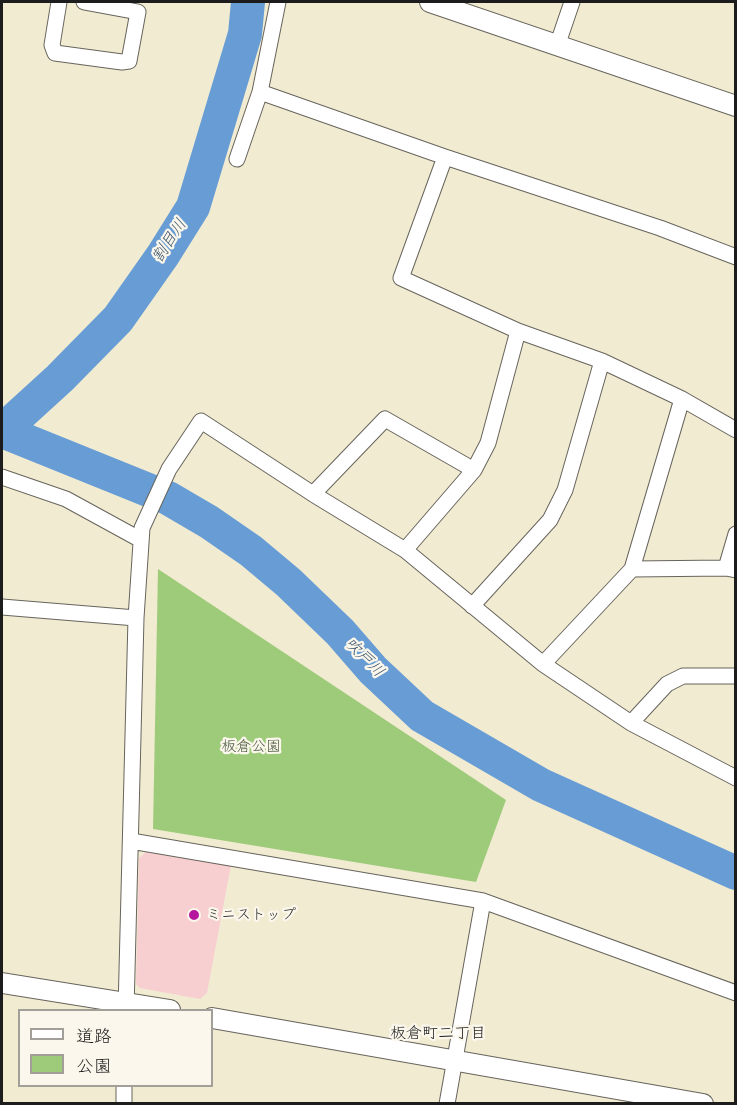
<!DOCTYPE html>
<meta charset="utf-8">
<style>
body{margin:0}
#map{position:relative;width:737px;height:1105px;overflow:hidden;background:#f1ebd2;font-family:"Balsamiq Sans","Klee One",sans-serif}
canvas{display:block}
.frame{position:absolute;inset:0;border:3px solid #1c1c1c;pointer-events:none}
.legend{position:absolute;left:18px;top:1009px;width:195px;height:78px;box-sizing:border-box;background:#fbf7ec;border:2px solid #a29f99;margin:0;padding:8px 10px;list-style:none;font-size:18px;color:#1c1c1c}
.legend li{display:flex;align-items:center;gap:12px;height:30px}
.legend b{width:30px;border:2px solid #a29f99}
</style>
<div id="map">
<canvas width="737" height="1105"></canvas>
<div class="frame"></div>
<ul class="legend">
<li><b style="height:8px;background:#fff"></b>道路</li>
<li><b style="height:16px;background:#9dcb79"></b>公園</li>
</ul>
</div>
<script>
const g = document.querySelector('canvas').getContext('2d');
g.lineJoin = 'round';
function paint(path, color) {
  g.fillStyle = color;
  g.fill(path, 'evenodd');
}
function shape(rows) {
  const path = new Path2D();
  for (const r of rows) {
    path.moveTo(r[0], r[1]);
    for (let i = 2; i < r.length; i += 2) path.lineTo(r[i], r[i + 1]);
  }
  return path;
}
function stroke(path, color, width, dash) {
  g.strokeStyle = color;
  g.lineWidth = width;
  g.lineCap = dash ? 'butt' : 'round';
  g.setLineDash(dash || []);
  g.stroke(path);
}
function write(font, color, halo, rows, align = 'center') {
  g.font = font + ' "Balsamiq Sans","Klee One",sans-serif';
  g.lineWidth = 4.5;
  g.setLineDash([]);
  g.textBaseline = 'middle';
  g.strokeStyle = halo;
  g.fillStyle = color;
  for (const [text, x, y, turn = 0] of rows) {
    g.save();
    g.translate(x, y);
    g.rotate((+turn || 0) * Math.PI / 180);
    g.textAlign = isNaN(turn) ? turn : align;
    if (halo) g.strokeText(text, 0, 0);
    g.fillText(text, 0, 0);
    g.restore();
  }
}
paint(shape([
 [147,851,231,865,207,993,200,999,140,988,136,984,139,858]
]), '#f7cfd0');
paint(shape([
 [158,569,506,800,476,882,153,829]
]), '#9dcb79');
stroke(shape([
 [2,431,168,498,209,522,251,551,288,582,340,632,373,670,422,716,541,785,736,873],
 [2,431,60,378,118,319,163,255,193,207,245,34,248,2]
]), '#679dd4', 34);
const minor = shape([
 [59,2,52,45,55,53,122,62,129,61,138,12,84,2],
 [557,46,572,2],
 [260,92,445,157,660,228,736,257],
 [445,157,401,278,518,331,602,361,682,399,736,430],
 [237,159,260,92,278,2],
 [2,477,66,499,141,540],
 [313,494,385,419,474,470],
 [405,550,474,470,488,443,518,331],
 [726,568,736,534],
 [632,569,726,568,736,570],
 [472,606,550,520,565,490,602,361],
 [2,607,136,618],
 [543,664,632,569,682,399],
 [631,723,667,684,683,676,736,676],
 [131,841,483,901,736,993],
 [126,1010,136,618,142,528,169,469,201,421,313,494,405,550,543,664,631,723,736,778],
 [124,1104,124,1086],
 [447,1104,483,901]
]);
const tertiary = shape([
 [430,2,736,106],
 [2,983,170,1010],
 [212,1018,703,1104]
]);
stroke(minor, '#67645c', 17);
stroke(tertiary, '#67645c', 22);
stroke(minor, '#fff', 15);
stroke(tertiary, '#fff', 20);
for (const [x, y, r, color] of [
 [194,915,6,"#b5179e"]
]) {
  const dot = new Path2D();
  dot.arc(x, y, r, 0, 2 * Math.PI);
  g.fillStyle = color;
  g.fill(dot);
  stroke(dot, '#fbf7ec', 2);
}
write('15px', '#49593d', '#fbf7ec', [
 ["板倉公園",251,747]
]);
write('15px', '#1c1c1c', '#fbf7ec', [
 ["ミニストップ",206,915]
], 'left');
write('italic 16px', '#3e566f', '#fbf7ec', [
 ["割目川",170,241,-56],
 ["吹戸川",364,658,45]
]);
write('16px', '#1c1c1c', '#fbf7ec', [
 ["板倉町二丁目",438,1034]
]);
</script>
